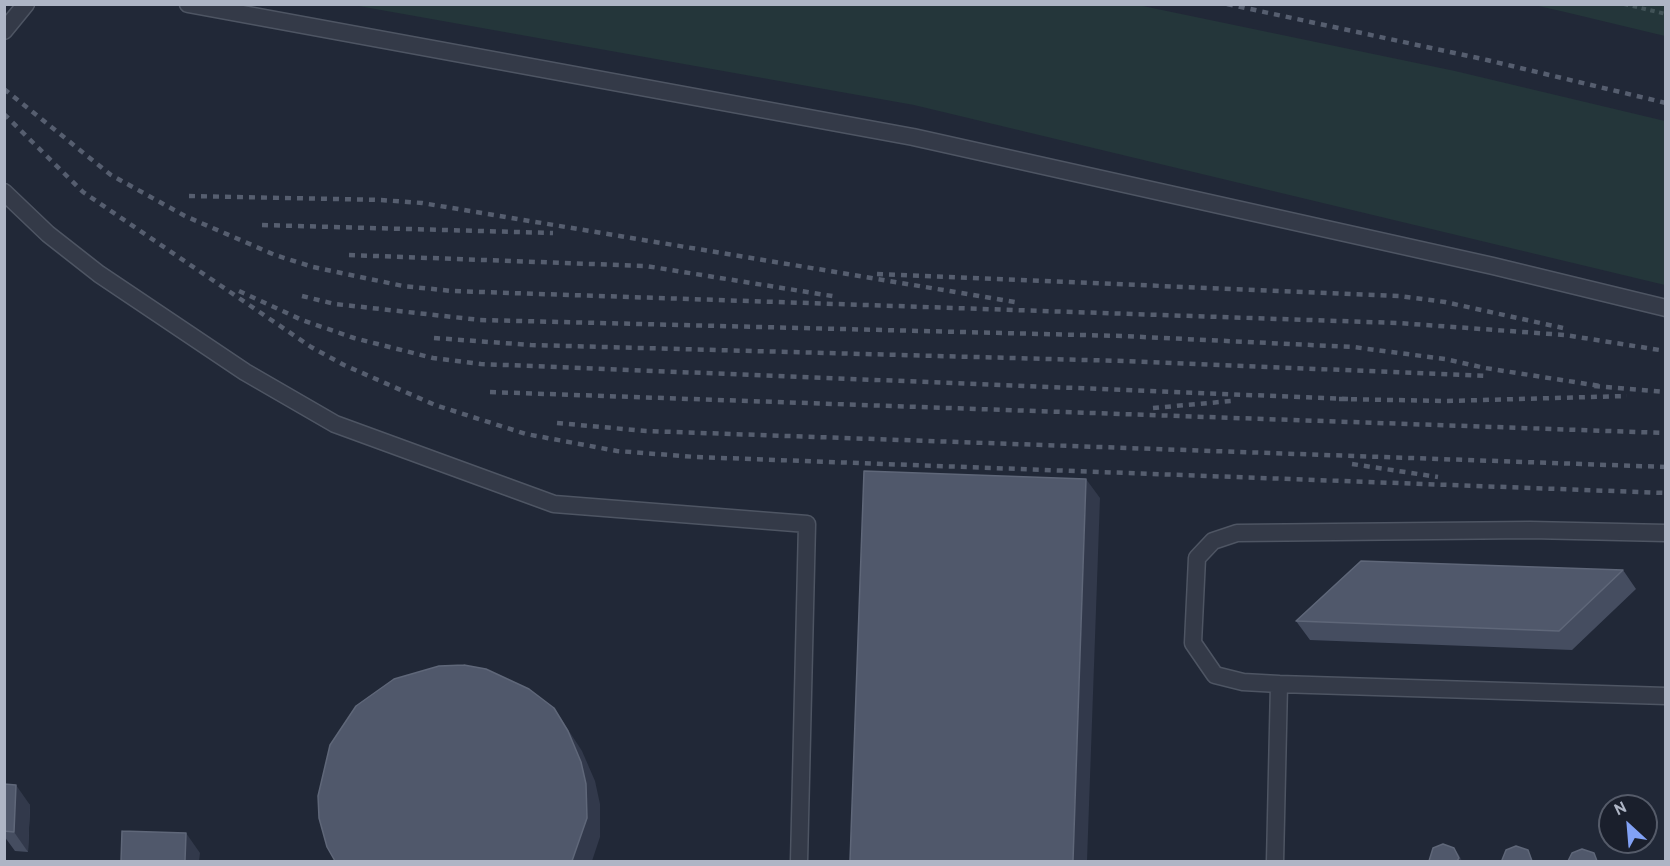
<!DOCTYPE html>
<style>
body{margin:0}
#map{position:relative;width:1670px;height:866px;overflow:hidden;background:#212837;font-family:Overpass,sans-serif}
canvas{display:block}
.frame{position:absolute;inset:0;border:6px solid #aeb5c5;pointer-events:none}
.north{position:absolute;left:1598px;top:794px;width:60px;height:60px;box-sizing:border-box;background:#1a1f2c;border:2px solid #555b69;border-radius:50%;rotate:334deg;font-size:16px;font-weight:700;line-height:24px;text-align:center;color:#aeb5c5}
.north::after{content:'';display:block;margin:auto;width:21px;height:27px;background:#82a2f6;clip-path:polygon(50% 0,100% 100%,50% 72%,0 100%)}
</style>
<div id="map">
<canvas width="1670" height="866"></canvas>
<div class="frame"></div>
<div class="north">N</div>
</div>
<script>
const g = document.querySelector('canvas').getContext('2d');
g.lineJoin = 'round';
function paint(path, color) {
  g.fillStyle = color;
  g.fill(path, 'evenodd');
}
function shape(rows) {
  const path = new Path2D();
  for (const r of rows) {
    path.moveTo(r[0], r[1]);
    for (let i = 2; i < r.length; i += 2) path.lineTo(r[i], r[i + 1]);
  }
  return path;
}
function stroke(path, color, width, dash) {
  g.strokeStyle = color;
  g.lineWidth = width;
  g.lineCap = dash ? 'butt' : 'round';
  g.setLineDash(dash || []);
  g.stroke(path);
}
paint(shape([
 [353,5,1138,5,1455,71,1665,121,1665,285,914,105],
 [1534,5,1665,5,1665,36,1565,12]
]), '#24363a');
const lane = shape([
 [188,4,913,137,1493,266,1666,308],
 [4,31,26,4],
 [4,192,48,234,99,274,245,372,335,424,554,504,807,524,799,862],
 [1279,684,1243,682,1215,675,1193,643,1197,558,1213,541,1237,533,1530,530,1666,533],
 [1275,862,1279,684,1666,696]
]);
stroke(lane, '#4e5563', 19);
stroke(shape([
 [1624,4,1666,14]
]), '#425358', 4, [4.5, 4.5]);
stroke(lane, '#343a48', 16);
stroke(shape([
 [1227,4,1487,60,1666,103],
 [4,89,111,175,185,216,275,255,313,267,403,286,452,291,1398,323,1565,335,1666,351],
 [4,114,83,192,311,347,344,365,435,405,526,434,617,451,696,457,1666,493],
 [189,196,381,200,422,203,1015,302],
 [262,225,553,233],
 [349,255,646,266,838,297],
 [877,274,1399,296,1445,302,1563,328],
 [239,291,302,320,354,338,433,358,481,364,1348,399],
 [302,296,335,304,480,320,1122,336,1353,347,1445,359,1485,368,1600,386],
 [434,338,531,345,1123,361,1489,376],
 [1594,386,1666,392],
 [490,392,1666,433],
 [1339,399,1446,401,1627,396],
 [1153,408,1231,401],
 [557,423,646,431,1666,467],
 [1352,464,1438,477]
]), '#565e6f', 4.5, [6, 6]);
paint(shape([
 [1623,570,1636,589,1572,650,1310,640,1296,621],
 [4,784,30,805,28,852,15,851,4,836]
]), '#454d60');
paint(shape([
 [1086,479,1100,498,1087,861,1073,861],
 [554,708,582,751,595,781,600,804,600,837,592,861,572,861],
 [16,785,30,805,28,852,14,832],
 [186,833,200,853,199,861,185,861],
 [1454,848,1459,855,1462,861,1457,861]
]), '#32394b');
const building = shape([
 [864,471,1086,479,1073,861,850,861,864,471],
 [1361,561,1623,570,1559,631,1296,621,1361,561],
 [464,665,486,669,529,689,554,708,568,731,581,762,586,784,587,818,572,861,335,861,327,847,319,818,318,796,330,745,356,706,394,679,439,666,464,665],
 [4,784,16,785,14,832,4,831,4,784],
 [122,831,186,833,185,861,121,861,122,831],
 [1443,844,1454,848,1459,858,1457,861,1429,861,1433,848,1443,844],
 [1516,846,1528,850,1532,861,1502,861,1502,860,1506,850,1516,846],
 [1582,849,1594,853,1597,861,1568,861,1572,853,1582,849]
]);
paint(building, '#50586b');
stroke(building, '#5f6779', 1.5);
</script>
